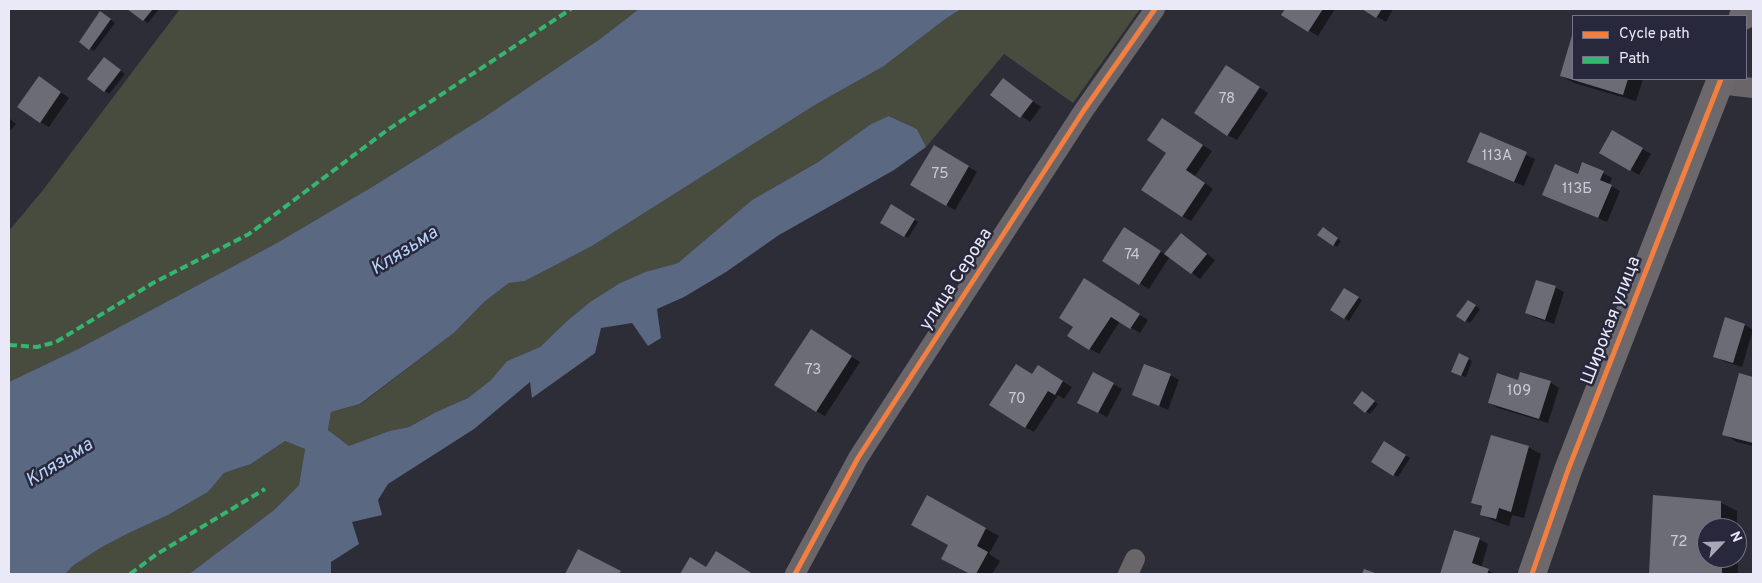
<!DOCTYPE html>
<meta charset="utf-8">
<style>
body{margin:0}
#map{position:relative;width:1762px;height:583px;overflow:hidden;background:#2d2d38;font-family:Overpass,sans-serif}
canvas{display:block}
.frame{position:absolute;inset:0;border:10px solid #e9e9f8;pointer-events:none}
.legend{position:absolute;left:1572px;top:15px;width:175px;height:65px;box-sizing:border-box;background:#28283d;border:1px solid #757588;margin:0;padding:6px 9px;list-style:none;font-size:15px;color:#e9e9f8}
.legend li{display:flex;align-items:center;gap:10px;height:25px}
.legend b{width:25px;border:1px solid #757588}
.north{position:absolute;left:1697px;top:518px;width:50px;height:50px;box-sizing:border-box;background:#28283d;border:1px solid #757588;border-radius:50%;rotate:66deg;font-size:14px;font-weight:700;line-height:20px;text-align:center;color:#e9e9f8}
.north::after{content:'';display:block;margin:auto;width:18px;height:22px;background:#a7a7b5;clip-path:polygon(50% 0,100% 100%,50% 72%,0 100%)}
</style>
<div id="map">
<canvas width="1762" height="583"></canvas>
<div class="frame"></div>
<ul class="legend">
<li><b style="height:6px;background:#f27e40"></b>Cycle path</li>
<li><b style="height:6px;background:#33b770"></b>Path</li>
</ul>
<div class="north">N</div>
</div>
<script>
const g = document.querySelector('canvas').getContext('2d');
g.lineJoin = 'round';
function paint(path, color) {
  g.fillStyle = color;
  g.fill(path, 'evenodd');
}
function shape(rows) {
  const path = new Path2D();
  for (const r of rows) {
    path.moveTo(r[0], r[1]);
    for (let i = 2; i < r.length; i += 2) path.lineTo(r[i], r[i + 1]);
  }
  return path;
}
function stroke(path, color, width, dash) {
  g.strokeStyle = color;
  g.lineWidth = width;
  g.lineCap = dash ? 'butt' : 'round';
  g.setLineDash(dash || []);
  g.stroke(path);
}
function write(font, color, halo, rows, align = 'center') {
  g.font = font + ' Overpass,sans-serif';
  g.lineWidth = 5;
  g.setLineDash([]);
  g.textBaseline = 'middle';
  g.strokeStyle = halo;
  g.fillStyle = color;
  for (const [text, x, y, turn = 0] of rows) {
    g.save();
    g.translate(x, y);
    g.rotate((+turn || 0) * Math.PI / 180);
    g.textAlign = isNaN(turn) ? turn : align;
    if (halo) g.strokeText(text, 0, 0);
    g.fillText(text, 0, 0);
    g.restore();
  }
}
paint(shape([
 [180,9,639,9,600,39,483,118,372,187,275,244,80,348,9,382,9,231,43,190],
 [961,9,1140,9,1073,103,1004,54,926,147,917,129,890,116,871,124,818,162,752,200,678,263,645,272,620,283,590,302,567,321,540,347,507,361,491,380,468,398,436,412,409,427,389,431,349,446,328,430,331,412,361,404,455,332,484,302,509,283,525,281,592,246,815,105,884,66,944,20],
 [285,441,305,449,299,485,274,510,189,574,65,574,74,565,102,547,131,532,168,515,208,492,224,473,251,464]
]), '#484c3f');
paint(shape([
 [639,9,961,9,944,20,884,66,815,105,592,246,525,281,509,283,484,302,455,332,360,404,331,412,328,430,349,446,389,431,409,427,436,412,468,398,491,380,507,361,540,347,567,321,590,302,620,283,645,272,678,263,752,200,818,162,871,124,889,116,917,129,926,147,894,170,779,235,726,272,684,297,657,309,661,338,648,346,632,323,601,328,595,353,532,398,530,382,474,429,388,484,378,500,382,515,352,522,359,544,331,562,331,574,189,574,274,510,299,485,305,449,285,441,251,464,224,473,208,492,168,515,131,532,102,547,74,565,65,574,9,574,9,382,80,348,275,244,372,187,483,118,600,39]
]), '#5a6981');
paint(shape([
 [129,9,159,9,148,23],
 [1286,9,1335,9,1318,36,1283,15],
 [1364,9,1393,9,1386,22],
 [105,15,115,23,94,51,80,42],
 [1573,35,1573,79,1643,79,1636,101,1574,83,1561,76],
 [108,61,125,74,109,94,89,79],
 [1235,71,1268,93,1237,140,1228,135],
 [1003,80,1041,107,1030,122,992,95],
 [48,83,69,98,49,127,40,122],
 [9,118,16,124,9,132],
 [1171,124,1212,151,1195,176,1213,189,1191,221,1182,216,1168,153],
 [1612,131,1651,154,1639,175,1600,152],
 [1480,134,1535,159,1524,186,1477,166],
 [934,146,977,172,955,210,912,185],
 [1603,173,1612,178,1609,185,1620,191,1607,222,1553,199,1578,175],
 [891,206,918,222,908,238,881,222],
 [1327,231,1341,241,1337,247,1319,235],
 [1134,234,1165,254,1181,234,1215,260,1200,279,1170,256,1149,289,1104,261],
 [1093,285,1148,320,1140,333,1120,321,1099,354,1069,336],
 [1555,287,1564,292,1554,324,1536,318,1527,313],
 [1345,289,1362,300,1349,321,1332,310],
 [1468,301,1480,309,1470,323,1458,316],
 [1745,325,1753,330,1742,367,1723,361,1714,356],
 [820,336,860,362,825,416,816,411],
 [1468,359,1472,361,1466,377,1457,374],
 [1047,372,1072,387,1064,399,1058,395,1034,432,1025,427,1033,376],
 [1739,374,1753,378,1753,446,1737,442,1724,434],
 [1170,375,1179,380,1168,410,1134,395],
 [1519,381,1550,382,1559,388,1548,423,1498,408,1489,403],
 [1113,384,1122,389,1107,417,1088,407],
 [1367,395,1378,404,1370,414,1355,403],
 [1385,443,1410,458,1398,477,1373,462],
 [1528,447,1541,454,1524,518,1512,515,1509,526,1494,521,1481,514,1483,508,1473,502],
 [1654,496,1720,502,1737,511,1737,528,1707,528,1707,558,1737,558,1737,532,1738,574,1650,574],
 [927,497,999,536,989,554,1000,561,992,574,972,574,943,558,950,545],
 [1455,531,1479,539,1488,544,1481,568,1496,574,1441,574],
 [578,551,620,573,623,574,566,574],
 [716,553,751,574,681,574,690,558,707,568]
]), '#0007');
paint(shape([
 [127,9,153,9,143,21],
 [1285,9,1323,9,1308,32,1281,15],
 [1362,9,1382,9,1376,18],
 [100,11,111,19,89,50,79,42],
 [1573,32,1573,79,1628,79,1623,95,1560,76],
 [104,57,121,70,104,92,87,79],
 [1226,65,1260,87,1227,136,1194,113],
 [39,76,61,92,40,123,17,107],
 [1003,78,1033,101,1020,118,990,95],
 [1162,118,1203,145,1186,170,1205,183,1182,217,1141,190,1166,153,1147,140],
 [1612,130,1643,148,1630,171,1599,153],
 [1480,132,1527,152,1514,182,1467,162],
 [934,145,969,166,946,206,910,185],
 [1582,162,1604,171,1600,180,1612,185,1598,218,1542,195,1555,164,1578,174],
 [891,204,915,219,904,237,880,223],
 [1124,227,1161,251,1139,285,1102,261],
 [1323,227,1338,238,1333,246,1317,235],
 [1181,233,1207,254,1191,274,1164,254],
 [1084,278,1140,314,1130,329,1111,317,1089,350,1067,336,1073,327,1059,318],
 [1536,280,1556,286,1545,320,1525,313],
 [1344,288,1359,297,1344,319,1330,310],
 [1468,300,1476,305,1465,322,1456,316],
 [1725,317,1745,324,1733,363,1713,357],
 [811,329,852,356,816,412,774,385],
 [1459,353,1469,358,1461,376,1451,372],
 [1016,364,1032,374,1038,365,1063,381,1055,395,1048,391,1025,428,989,405],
 [1144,364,1171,374,1159,406,1132,395],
 [1093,372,1114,383,1098,413,1077,403],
 [1520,372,1551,381,1539,419,1488,403,1497,373,1518,380],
 [1739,373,1753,377,1753,443,1722,435],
 [1362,391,1375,401,1365,413,1353,403],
 [1491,435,1529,446,1511,512,1499,508,1496,519,1480,515,1482,506,1471,503],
 [1384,441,1406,455,1393,476,1371,462],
 [927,495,986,528,977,546,988,552,976,574,970,574,941,559,948,545,911,525],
 [1653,495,1721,501,1721,528,1707,528,1707,558,1722,558,1722,574,1649,574],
 [1454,530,1480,538,1472,563,1489,569,1487,574,1440,574],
 [578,549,621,571,619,574,565,574],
 [716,551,753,574,680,574,690,557,706,567],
 [1364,569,1378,574,1362,574]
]), '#6c6c76');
stroke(shape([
 [1719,84,1753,88],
 [795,574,858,458,1084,110,1155,9],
 [1128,574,1135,559]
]), '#696568', 20);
stroke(shape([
 [1743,16,1746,9],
 [1532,574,1568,470,1721,79]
]), '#6c686c', 28);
stroke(shape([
 [9,345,37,347,56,342,153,283,249,234,386,131,571,9],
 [130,574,157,554,265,489]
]), '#33b770', 4, [8, 4]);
stroke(shape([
 [795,574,858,458,1084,110,1155,9],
 [1532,574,1568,470,1721,79]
]), '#f27e40', 5);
write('15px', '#cacad8', null, [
 ["78",1227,100],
 ["113А",1497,157],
 ["75",940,175],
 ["113Б",1577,190],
 ["74",1132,256],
 ["73",813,371],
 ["109",1519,392],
 ["70",1017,400],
 ["72",1679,543]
]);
write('18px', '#e9e9f8', '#28283d', [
 ["улица Серова",957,280,-57],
 ["Широкая улица",1612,321,-69]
]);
write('italic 19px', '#b8d1f6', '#28283d', [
 ["Клязьма",405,252,-32],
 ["Клязьма",60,464,-32]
]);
</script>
